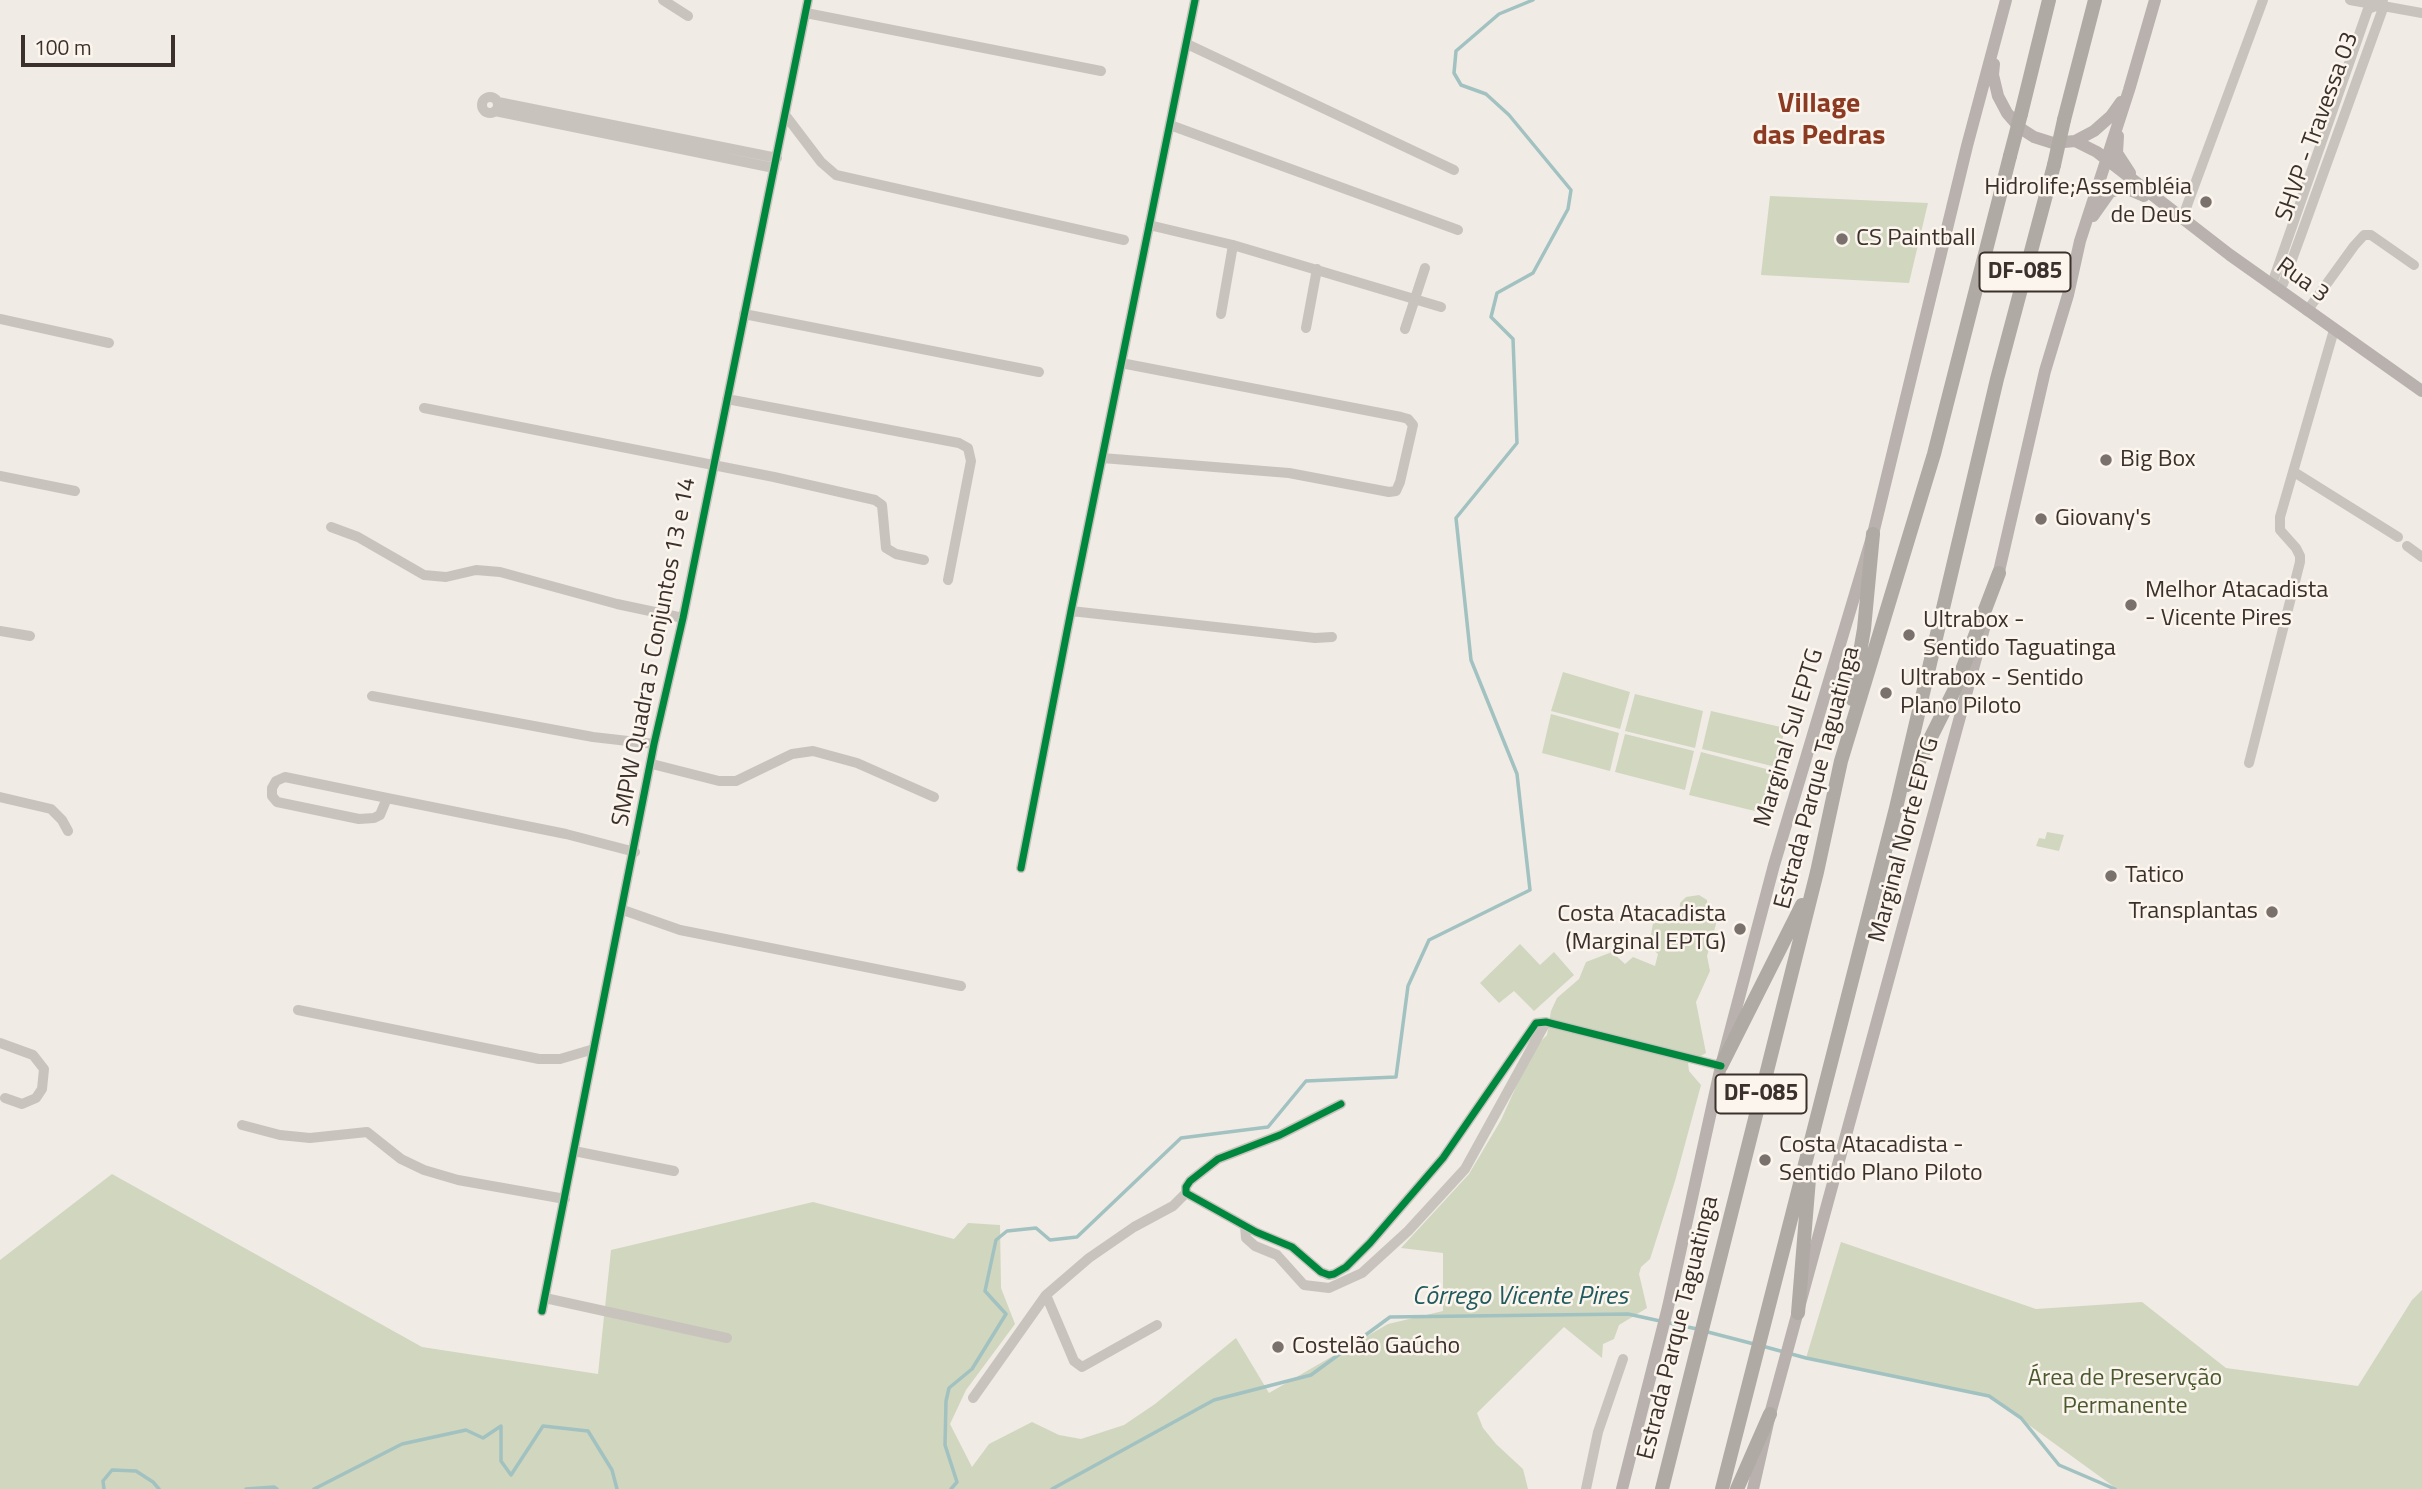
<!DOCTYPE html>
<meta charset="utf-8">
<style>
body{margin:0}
#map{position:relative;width:2422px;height:1489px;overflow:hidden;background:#f0ebe5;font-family:"Titillium Web",sans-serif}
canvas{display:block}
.scale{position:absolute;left:21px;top:35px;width:154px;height:32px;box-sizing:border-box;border:4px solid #3b302b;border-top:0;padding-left:9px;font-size:21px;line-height:24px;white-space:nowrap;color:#3b302b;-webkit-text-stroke:5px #fbf5ee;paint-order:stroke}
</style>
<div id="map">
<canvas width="2422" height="1489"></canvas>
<div class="scale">100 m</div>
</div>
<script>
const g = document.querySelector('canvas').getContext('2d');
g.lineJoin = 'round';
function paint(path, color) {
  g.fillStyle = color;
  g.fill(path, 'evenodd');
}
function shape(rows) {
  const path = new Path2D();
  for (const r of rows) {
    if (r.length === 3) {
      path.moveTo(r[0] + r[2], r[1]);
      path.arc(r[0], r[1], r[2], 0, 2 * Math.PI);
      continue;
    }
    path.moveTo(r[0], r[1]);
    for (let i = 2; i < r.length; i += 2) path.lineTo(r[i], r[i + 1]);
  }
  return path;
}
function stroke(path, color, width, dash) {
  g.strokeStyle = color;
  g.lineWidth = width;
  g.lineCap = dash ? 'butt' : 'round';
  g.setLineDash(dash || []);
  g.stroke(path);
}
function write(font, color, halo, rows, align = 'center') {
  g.font = font + ' "Titillium Web",sans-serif';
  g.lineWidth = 5;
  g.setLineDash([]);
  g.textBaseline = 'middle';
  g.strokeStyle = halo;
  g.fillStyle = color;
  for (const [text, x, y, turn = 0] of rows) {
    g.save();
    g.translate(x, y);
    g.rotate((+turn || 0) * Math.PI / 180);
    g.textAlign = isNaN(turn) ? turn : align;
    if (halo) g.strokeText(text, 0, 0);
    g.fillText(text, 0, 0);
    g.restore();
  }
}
paint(shape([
 [1770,196,1928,203,1909,283,1761,275],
 [1563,672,1630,692,1620,729,1551,711],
 [1635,694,1703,711,1695,748,1625,731],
 [1711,711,1785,728,1776,767,1702,749],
 [1551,714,1619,733,1610,771,1542,753],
 [1625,734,1694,751,1685,790,1615,772],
 [1701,752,1774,771,1763,813,1689,795],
 [2047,832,2064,835,2059,851,2036,846,2039,838,2045,839],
 [1699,895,1707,900,1708,912,1718,917,1707,956,1710,971,1696,1002,1706,1053,1688,1063,1689,1071,1701,1085,1675,1181,1650,1259,1641,1267,1639,1274,1647,1308,1619,1325,1614,1339,1603,1344,1602,1358,1564,1327,1477,1413,1483,1428,1496,1444,1523,1469,1528,1489,0,1489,0,1260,112,1174,422,1347,598,1374,611,1250,813,1202,954,1239,968,1223,1000,1225,1001,1288,1015,1324,966,1390,950,1424,972,1467,989,1444,1032,1422,1059,1435,1081,1439,1124,1425,1155,1404,1236,1338,1269,1393,1388,1324,1443,1311,1443,1253,1401,1248,1469,1174,1501,1120,1533,1049,1547,1035,1551,1011,1557,998,1579,979,1586,962,1612,952,1625,964,1633,957,1655,966,1658,954,1649,946,1653,923,1669,920,1679,915,1680,903,1686,897],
 [1520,944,1540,965,1554,952,1574,975,1534,1011,1514,991,1499,1003,1480,983],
 [1841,1242,2036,1309,2142,1302,2226,1368,2358,1386,2412,1300,2422,1290,2422,1489,2117,1489,1989,1396,1806,1358]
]), '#d1d6bf');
stroke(shape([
 [1704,1331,1754,1344],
 [1762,1346,1806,1358,1989,1396,2021,1418,2059,1465,2115,1489],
 [104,1489,103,1481,112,1470,136,1471,153,1482,159,1489],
 [246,1489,274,1487,277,1489],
 [314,1489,402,1444,466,1430,483,1438,501,1426,501,1461,511,1475,543,1426,588,1431,612,1470,617,1489],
 [951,1489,957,1482,945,1445,946,1401,949,1388,972,1369,1006,1314,985,1291,996,1240,1007,1231,1036,1228,1050,1240,1077,1237,1181,1138,1268,1127,1306,1081,1396,1077,1408,986,1429,940,1530,890,1517,774,1471,660,1456,518,1517,443,1513,339,1491,317,1497,293,1533,273,1568,209,1571,190,1509,115,1486,94,1461,85,1454,73,1456,51,1499,14,1533,0],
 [1052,1489,1214,1400,1311,1375,1390,1317,1628,1314,1697,1329]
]), '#a1c2c1', 3.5);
stroke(shape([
 [663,0,688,16],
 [2350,0,2422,13],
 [2375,0,2378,5,2368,9,2273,281,2276,289,2283,284,2301,235,2382,11,2378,5,2383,0],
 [806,13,1101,71],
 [1187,44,1454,170],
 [490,105,8],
 [498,102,777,158],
 [495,111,774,168],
 [786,116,821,162,836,175,1124,240],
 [1170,125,1458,230],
 [2182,219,2263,0],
 [1149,225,1233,245,1441,307],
 [2307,311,2354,246,2364,235,2371,235,2414,265],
 [744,314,1039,372],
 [1221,314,1233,245],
 [0,319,109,343],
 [1306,328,1317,269],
 [1405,329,1425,268],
 [727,399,959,443,968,448,971,461,948,580],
 [424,408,774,477,875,500,882,505,886,548,896,554,924,560],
 [1102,458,1289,473,1389,492,1396,491,1400,482,1413,425,1408,419,1401,417,1121,363],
 [2294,472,2398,537],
 [0,476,75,491],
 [331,527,358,537,424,575,446,577,476,570,500,572,617,604,683,618],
 [2407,546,2422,557],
 [1071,611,1315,638,1332,637],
 [0,631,30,636],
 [372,696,593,737,654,744],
 [2249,763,2300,562,2300,556,2296,548,2280,530,2280,517,2334,330],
 [652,764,719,781,736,781,792,754,813,751,857,763,934,797],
 [0,797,51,809,62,820,68,831],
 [387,798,380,815,374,818,359,819,277,802,272,796,272,788,276,781,285,777,387,798,566,834,635,852],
 [1021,868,1071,611,1195,0],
 [623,910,680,930,961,986],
 [298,1010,539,1059,560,1059,594,1049],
 [0,1043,33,1055,44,1069,42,1089,36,1098,22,1104,5,1098],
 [1341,1104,1280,1135,1218,1159,1190,1181,1186,1187,1186,1193,1256,1232,1292,1247,1321,1272,1329,1275,1334,1274,1346,1267,1370,1243,1443,1158,1536,1023,1546,1022,1721,1066],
 [242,1125,280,1135,310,1138,367,1132,401,1159,424,1170,458,1180,565,1199],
 [574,1151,674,1171],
 [1245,1226,1246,1238,1255,1246,1277,1255,1304,1285,1329,1288,1362,1273,1408,1231,1465,1169,1546,1022],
 [1046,1295,1074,1361,1082,1367,1157,1325],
 [545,1298,727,1338],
 [542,1311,654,744,683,618,808,0],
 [973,1398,1046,1295,1089,1258,1134,1227,1173,1206,1186,1193],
 [1586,1489,1598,1432,1623,1359]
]), '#c9c3be', 10);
stroke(shape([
 [1994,64,1993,75,1998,96,2007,113,2020,128,2034,137,2053,143,2075,141,2094,131,2111,116,2121,102],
 [2118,136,2117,153,2130,173],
 [2075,141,2097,152,2230,255,2422,391],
 [2093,216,2110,192,2119,189,2130,190,2144,196],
 [1997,580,2045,371,2068,295,2080,241,2129,90,2155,0],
 [1622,1489,1668,1307,1721,1066,1774,865,1873,534,1967,146,2006,0],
 [1753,1489,1770,1414,1985,625]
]), '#b8b1ad', 12);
stroke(shape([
 [2021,114,2049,0],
 [2064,120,2095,0],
 [1852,699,1864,629,1873,534],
 [1907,785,1954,691,1999,573],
 [1721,1066,1802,905],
 [1798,1313,1809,1179],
 [1662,1489,1817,872,1841,761,1934,454,2010,156],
 [1722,1489,1896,808,1997,379,2054,165],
 [1737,1489,1770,1414]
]), '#afaaa4', 14);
stroke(shape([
 [2010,156,2021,114],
 [2054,165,2064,120]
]), '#afaaa4', 14);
stroke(shape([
 [1021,868,1071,611,1195,0],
 [1341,1104,1280,1135,1218,1159,1190,1181,1186,1187,1186,1193,1256,1232,1292,1247,1321,1272,1329,1275,1334,1274,1346,1267,1370,1243,1443,1158,1536,1023,1546,1022,1721,1066],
 [542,1311,654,744,683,618,808,0]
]), '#00873e', 7);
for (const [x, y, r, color] of [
 [2206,202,7,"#7a716c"],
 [1842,239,7,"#7a716c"],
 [2106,460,7,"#7a716c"],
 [2041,519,7,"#7a716c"],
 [2131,605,7,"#7a716c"],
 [1909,635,7,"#7a716c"],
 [1886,693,7,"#7a716c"],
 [2111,876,7,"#7a716c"],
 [2272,912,7,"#7a716c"],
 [1740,929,7,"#7a716c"],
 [1765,1160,7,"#7a716c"],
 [1278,1347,7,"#7a716c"]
]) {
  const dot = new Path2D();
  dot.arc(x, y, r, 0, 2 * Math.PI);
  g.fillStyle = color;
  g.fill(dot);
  stroke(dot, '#fbf5ee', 2.5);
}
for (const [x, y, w] of [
 [2025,272,91],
 [1761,1094,91]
]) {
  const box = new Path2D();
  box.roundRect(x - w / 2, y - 19.5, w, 39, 5);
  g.fillStyle = '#fbf5ee';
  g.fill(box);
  stroke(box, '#3b302b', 2);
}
write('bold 23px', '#3b302b', null, [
 ["DF-085",2025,272],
 ["DF-085",1761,1094]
]);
write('24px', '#3b302b', '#fbf5ee', [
 ["SHVP - Travessa 03",2318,127,-70],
 ["Rua 3",2302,281,36],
 ["SMPW Quadra 5 Conjuntos 13 e 14",655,652,-79],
 ["Marginal Sul EPTG",1790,738,-73],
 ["Estrada Parque Taguatinga",1818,778,-75],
 ["Marginal Norte EPTG",1905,840,-75],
 ["Estrada Parque Taguatinga",1679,1328,-76]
]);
write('24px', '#3b302b', '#fbf5ee', [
 ["Hidrolife;Assembléia",2192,188,"right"],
 ["de Deus",2192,216,"right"],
 ["CS Paintball",1856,239],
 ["Big Box",2120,460],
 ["Giovany's",2055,519],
 ["Melhor Atacadista",2145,591],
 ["- Vicente Pires",2145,619],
 ["Ultrabox -",1923,621],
 ["Sentido Taguatinga",1923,649],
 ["Ultrabox - Sentido",1900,679],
 ["Plano Piloto",1900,707],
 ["Tatico",2125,876],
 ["Transplantas",2258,912,"right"],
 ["Costa Atacadista",1726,915,"right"],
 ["(Marginal EPTG)",1726,943,"right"],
 ["Costa Atacadista -",1779,1146],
 ["Sentido Plano Piloto",1779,1174],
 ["Costelão Gaúcho",1292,1347]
], 'left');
write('24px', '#4a5a2e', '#fbf5ee', [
 ["Área de Preservção",2125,1379],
 ["Permanente",2125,1407]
]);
write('italic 26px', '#1f5a5e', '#fbf5ee', [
 ["Córrego Vicente Pires",1520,1298]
]);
write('bold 28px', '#8c3b22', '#fbf5ee', [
 ["Village",1819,105],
 ["das Pedras",1819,137]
]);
</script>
